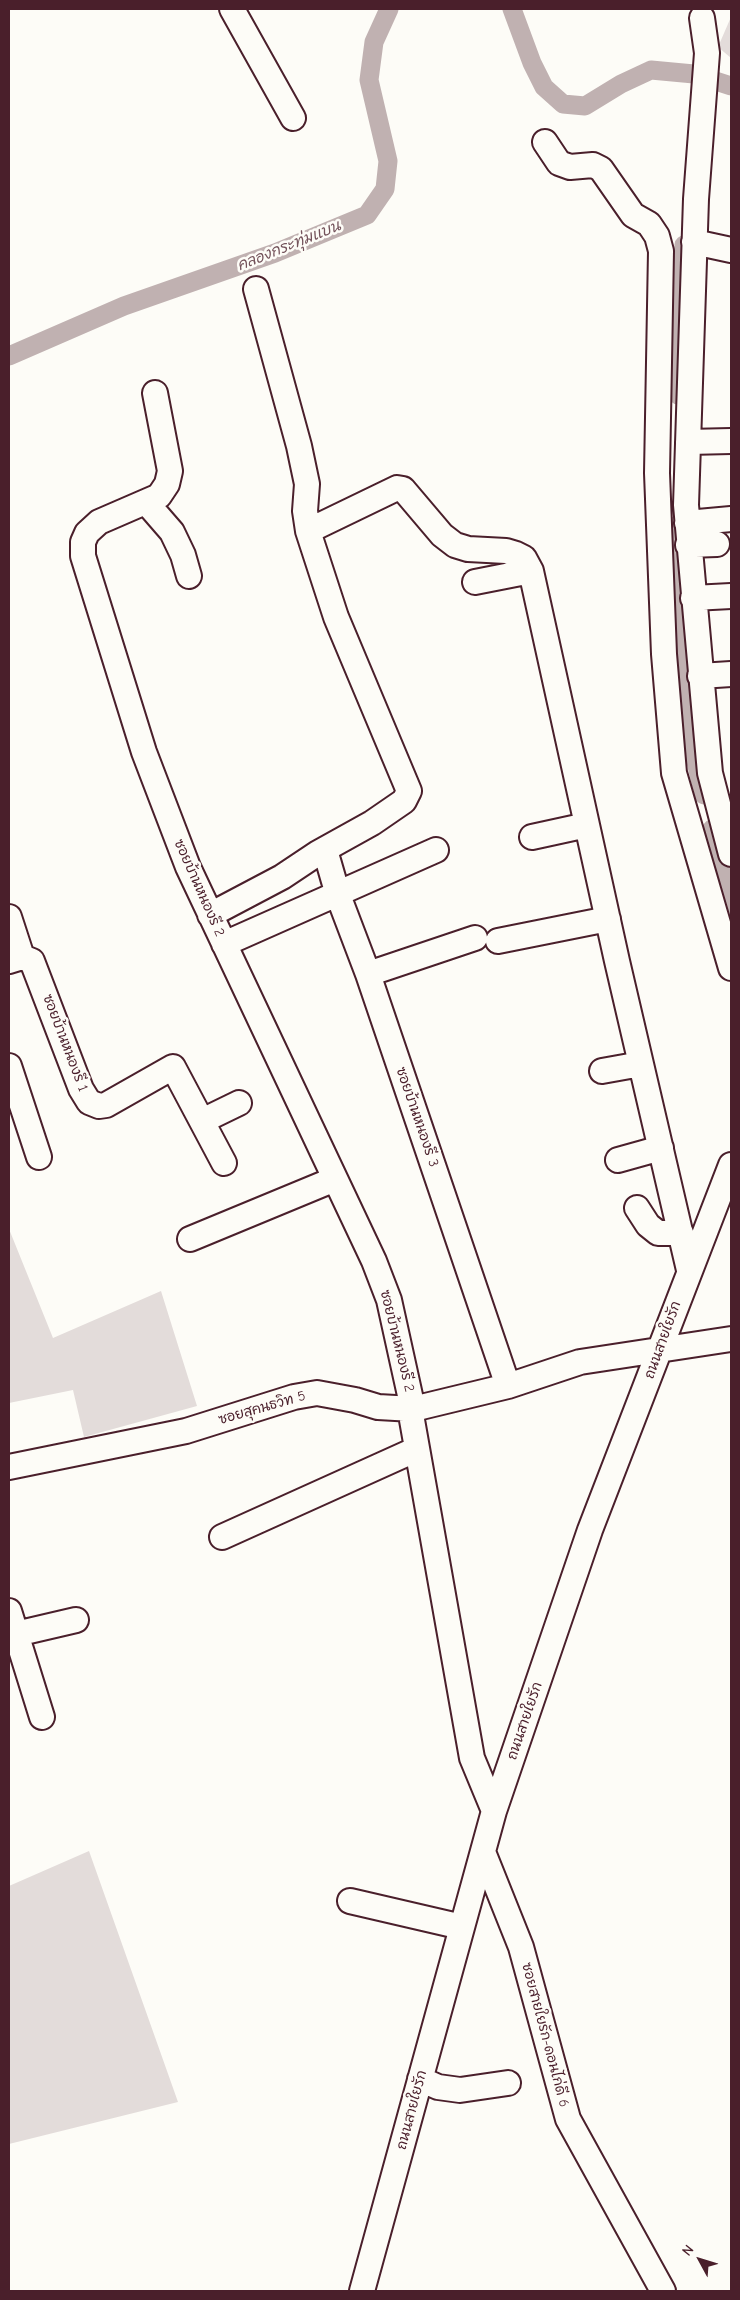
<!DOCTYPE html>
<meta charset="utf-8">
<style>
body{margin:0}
#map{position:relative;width:740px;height:2300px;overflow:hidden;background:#fdfcf7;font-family:"Comic Neue",sans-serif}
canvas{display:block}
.frame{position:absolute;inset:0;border:10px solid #4a1f2b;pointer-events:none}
.north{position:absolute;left:675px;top:2235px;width:50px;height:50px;-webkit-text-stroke:4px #fdfcf7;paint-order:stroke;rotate:309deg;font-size:14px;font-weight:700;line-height:20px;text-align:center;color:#4a1f2b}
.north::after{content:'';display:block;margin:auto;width:18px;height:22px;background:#4a1f2b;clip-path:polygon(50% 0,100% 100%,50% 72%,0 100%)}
</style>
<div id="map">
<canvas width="740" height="2300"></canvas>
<div class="frame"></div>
<div class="north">N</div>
</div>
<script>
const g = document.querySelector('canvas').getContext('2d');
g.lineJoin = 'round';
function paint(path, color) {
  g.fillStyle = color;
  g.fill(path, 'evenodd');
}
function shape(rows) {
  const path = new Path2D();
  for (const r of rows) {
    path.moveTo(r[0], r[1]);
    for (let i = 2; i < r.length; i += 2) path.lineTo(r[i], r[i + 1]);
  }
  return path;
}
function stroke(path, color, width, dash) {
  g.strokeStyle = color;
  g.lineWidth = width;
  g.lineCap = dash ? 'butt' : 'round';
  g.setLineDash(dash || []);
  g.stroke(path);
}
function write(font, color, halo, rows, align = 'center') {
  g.font = font + ' "Comic Neue","Playpen Sans Thai",sans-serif';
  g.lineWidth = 5;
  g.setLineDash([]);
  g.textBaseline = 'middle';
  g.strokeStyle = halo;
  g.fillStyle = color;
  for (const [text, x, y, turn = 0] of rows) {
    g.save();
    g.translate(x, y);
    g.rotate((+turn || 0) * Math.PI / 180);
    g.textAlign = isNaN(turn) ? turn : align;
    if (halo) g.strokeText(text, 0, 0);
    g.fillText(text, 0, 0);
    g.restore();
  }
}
paint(shape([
 [731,17,731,58,718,47],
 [9,1229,53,1338,161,1291,197,1406,84,1437,73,1390,9,1403],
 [89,1851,178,2102,9,2144,9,1886]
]), '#e3dcda');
stroke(shape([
 [512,9,532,63,544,87,563,104,585,106,621,84,651,70,694,74,731,86],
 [9,356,124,306,275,253,367,215,385,189,388,161,369,80,374,42,389,9],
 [678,395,679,307,684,245],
 [677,525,679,633,691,741,704,795],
 [712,829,731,905]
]), '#c0b1b1', 19);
const minor = shape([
 [232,9,293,118],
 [702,18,707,53,696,199,686,505,710,773,731,854],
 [545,142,559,163,570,167,593,165,601,169,633,215,649,224,657,236,661,251,657,473,664,654,674,773,731,968],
 [694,242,731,250],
 [155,393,170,471,167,484,159,496,99,522,87,533,83,542,83,556,144,752,188,867,374,1261,389,1300,413,1409,412,1420,472,1758,494,1811],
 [688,442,731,441],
 [146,502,172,532,183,555,189,576],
 [687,523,731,519],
 [308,531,397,488,403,489,442,535,455,545,468,549,506,551,516,554,524,558,531,571,617,961,689,1270],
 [688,545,717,544],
 [475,582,531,571],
 [693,598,731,596],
 [700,676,731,674],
 [532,837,587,825],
 [325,850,338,895,368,974,508,1386],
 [210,915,282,877,318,853,372,823,404,801,409,791,336,617,308,531,305,511,307,484,299,446,256,289],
 [9,917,22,957],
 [498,941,608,919],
 [224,944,436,850],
 [9,961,22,957,32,961,81,1089,89,1102,99,1106,106,1105,173,1067,224,1163],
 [368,974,475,938],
 [9,1066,39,1157],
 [602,1071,641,1064],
 [202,1121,239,1103],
 [618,1160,661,1148],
 [637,1208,648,1225,658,1233,681,1233],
 [190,1239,335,1179],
 [9,1467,186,1431,294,1397,317,1393,355,1400,378,1407,413,1409,508,1386,580,1362,731,1339],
 [222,1537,417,1449],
 [9,1611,42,1717],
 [16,1634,76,1620],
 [483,1852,521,1947,568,2119,663,2291],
 [350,1901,462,1927],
 [420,2079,438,2087,460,2090,508,2083],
 [362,2291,494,1811,590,1530,731,1165]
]);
stroke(minor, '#4a1f2b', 28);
stroke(minor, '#fdfcf7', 24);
write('14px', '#4a1f2b', '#fdfcf7', [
 ["ซอยบ้านหนองรี 2",199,888,66],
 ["ซอยบ้านหนองรี 1",65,1043,69],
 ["ซอยบ้านหนองรี 3",417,1117,71],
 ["ถนนสายใยรัก",663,1340,-70],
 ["ซอยบ้านหนองรี 2",397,1341,76],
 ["ซอยสุคนธวิท 5",262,1408,-16],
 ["ถนนสายใยรัก",525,1721,-71],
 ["ซอยสายใยรัก-ดอนไก่ดี 6",545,2035,75],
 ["ถนนสายใยรัก",412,2110,-75]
]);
write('italic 15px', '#73525a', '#fdfcf7', [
 ["คลองกระทุ่มแบน",289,246,-22]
]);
</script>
